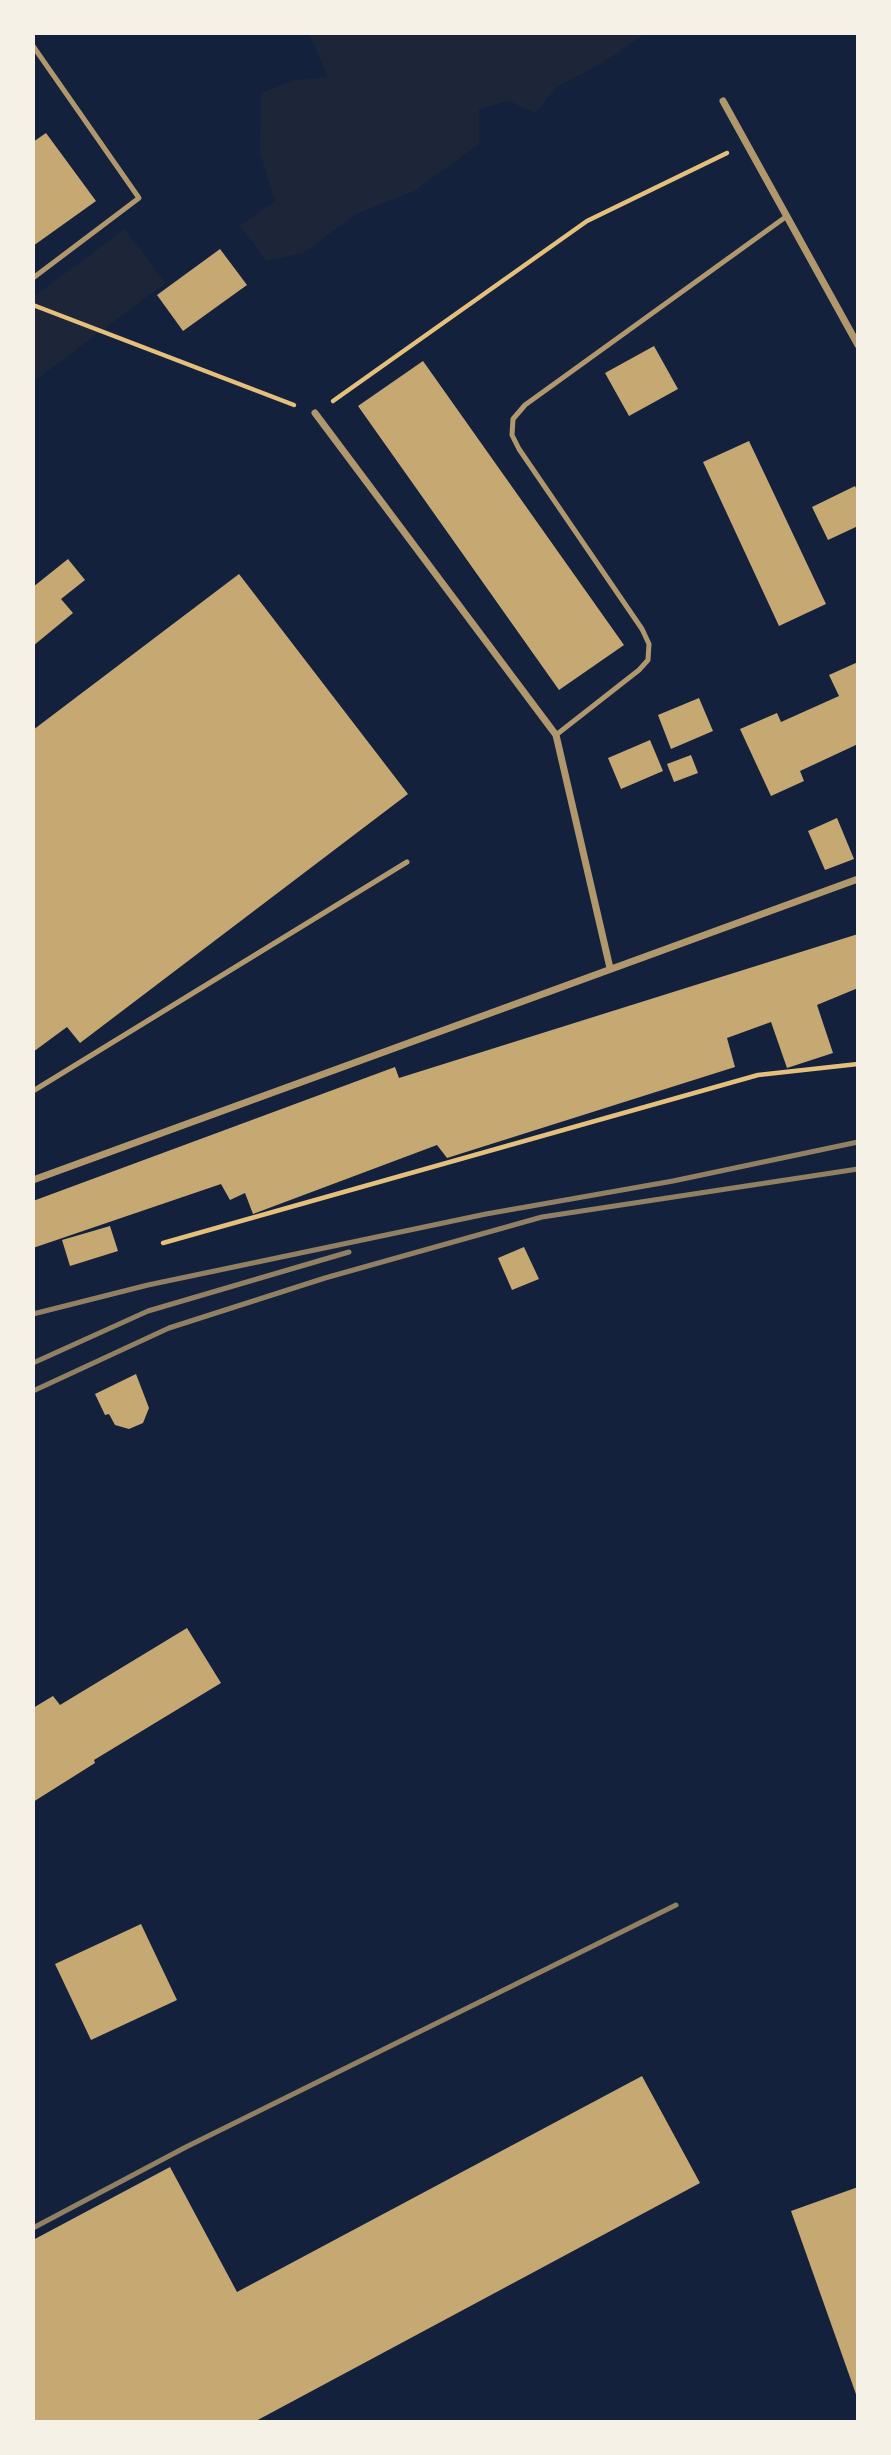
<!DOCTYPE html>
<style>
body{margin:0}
#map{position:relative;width:891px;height:2455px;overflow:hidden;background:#14213d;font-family:"Source Sans 3",sans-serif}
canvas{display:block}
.frame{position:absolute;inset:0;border:35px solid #f6f1e7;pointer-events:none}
</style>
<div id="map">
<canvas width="891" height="2455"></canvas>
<div class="frame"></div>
</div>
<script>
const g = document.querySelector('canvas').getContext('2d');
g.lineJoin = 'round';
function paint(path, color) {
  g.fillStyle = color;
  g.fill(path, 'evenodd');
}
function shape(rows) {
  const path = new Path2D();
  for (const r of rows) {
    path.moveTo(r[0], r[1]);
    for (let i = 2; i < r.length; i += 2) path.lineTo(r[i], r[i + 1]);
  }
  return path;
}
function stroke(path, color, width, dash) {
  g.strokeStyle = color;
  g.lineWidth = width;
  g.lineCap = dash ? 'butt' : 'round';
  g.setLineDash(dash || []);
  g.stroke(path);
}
paint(shape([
 [309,33,646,33,599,65,558,86,535,113,509,101,479,109,479,144,414,191,356,214,303,253,266,261,240,226,275,201,260,152,261,93,295,80,328,77],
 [125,229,165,283,33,382,33,297]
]), '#1d2539');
paint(shape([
 [46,133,96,201,33,246,33,142],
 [220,249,247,285,183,331,157,295],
 [654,346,678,389,629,416,605,373],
 [423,361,624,645,559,690,358,406],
 [749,441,826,604,779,626,703,462],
 [855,486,858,492,858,526,828,540,812,507],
 [68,559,85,580,61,599,73,613,33,646,33,587],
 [239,574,408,794,80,1043,67,1027,33,1052,33,730],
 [858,662,858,744,800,771,804,781,771,796,740,729,777,713,781,722,839,696,829,675],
 [699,698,713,731,671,749,658,715],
 [650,740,663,771,621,789,608,758],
 [691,755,698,773,674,782,667,764],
 [837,818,854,859,825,870,808,831],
 [858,934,858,988,817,1005,833,1053,787,1068,771,1022,727,1038,735,1067,447,1158,437,1145,253,1214,245,1193,230,1200,221,1184,33,1248,33,1201,395,1067,399,1078],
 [110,1226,118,1251,70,1266,62,1240],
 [524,1247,539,1279,512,1290,498,1258],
 [136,1374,149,1408,143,1423,129,1429,115,1425,109,1414,105,1415,95,1394],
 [187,1628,221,1683,94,1760,95,1763,33,1802,33,1708,53,1696,60,1705],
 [141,1924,177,2000,91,2040,55,1964],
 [642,2076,700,2183,254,2422,33,2422,33,2240,170,2167,237,2292],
 [858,2187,858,2396,857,2397,791,2211]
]), '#c6a872');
stroke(shape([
 [33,305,294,405],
 [333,401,587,221,727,153],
 [163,1243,758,1075,858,1064]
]), '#e5c07b', 4.5);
stroke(shape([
 [33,46,139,198,33,278],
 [556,735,639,670,648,660,649,644,642,629,519,449,512,435,513,419,525,405,787,216],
 [33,1091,407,862]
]), '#b1986c', 5);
stroke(shape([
 [723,101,858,345],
 [315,413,556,735,610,968],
 [33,1180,858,879]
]), '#b1986c', 7);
stroke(shape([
 [33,1314,148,1285,486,1214,673,1181,858,1142],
 [33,1363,148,1311,349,1252],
 [33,1391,169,1328,325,1278,542,1217,858,1169],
 [33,2228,186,2147,676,1905]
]), '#918062', 5);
</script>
